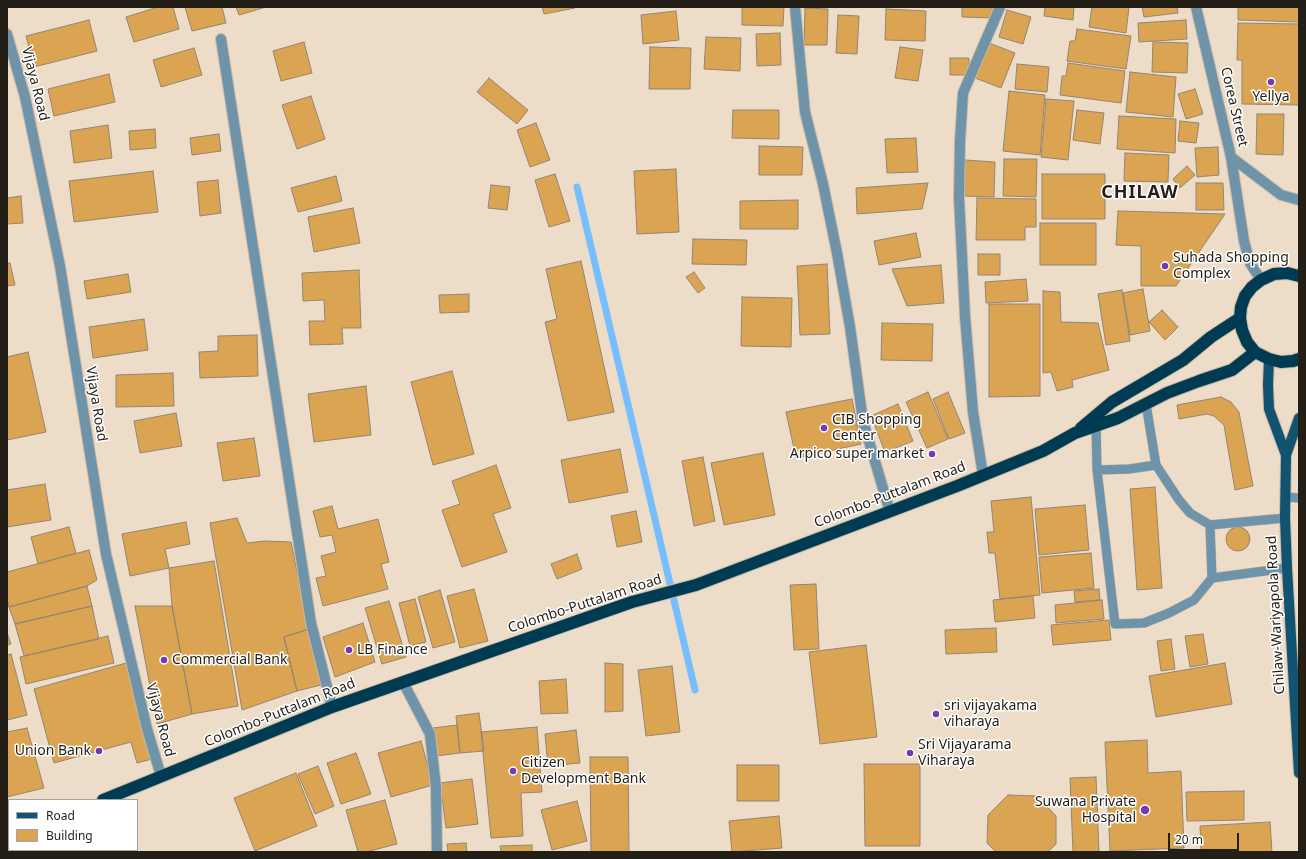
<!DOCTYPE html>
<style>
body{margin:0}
#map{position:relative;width:1306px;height:859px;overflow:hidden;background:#edddc8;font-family:"Noto Sans",sans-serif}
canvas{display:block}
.frame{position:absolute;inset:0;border:8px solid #231e16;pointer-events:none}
.legend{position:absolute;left:8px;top:799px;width:130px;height:52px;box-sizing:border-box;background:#fff;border:1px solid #a7a5a2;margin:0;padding:5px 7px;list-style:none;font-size:12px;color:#231e16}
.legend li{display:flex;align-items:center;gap:8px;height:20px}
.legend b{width:20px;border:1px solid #a7a5a2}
.scale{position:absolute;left:1168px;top:833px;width:71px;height:18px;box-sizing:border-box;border:2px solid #231e16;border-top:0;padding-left:5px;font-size:12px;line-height:14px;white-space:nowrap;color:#231e16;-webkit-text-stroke:3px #fff;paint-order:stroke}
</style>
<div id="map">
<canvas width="1306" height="859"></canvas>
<div class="frame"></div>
<ul class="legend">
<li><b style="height:5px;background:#115371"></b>Road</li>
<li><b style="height:11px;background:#daa453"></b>Building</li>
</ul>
<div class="scale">20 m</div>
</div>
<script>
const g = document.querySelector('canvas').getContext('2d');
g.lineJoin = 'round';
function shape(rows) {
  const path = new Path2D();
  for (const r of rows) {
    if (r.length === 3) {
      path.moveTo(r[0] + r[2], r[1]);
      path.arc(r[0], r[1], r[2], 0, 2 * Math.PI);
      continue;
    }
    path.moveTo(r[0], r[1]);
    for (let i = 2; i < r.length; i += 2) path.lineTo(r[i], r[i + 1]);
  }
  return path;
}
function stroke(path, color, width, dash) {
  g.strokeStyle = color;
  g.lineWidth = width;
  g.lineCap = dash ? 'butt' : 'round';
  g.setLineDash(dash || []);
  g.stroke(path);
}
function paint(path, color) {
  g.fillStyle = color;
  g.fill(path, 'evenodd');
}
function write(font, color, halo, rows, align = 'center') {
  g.font = font + ' "Noto Sans",sans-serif';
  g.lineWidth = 3;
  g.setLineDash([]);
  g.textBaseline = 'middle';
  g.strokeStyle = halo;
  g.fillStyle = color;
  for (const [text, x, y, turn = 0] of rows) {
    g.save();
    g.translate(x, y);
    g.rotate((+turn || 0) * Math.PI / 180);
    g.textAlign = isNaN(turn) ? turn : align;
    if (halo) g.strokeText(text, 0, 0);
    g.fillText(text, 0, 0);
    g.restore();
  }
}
stroke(shape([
 [577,187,695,690]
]), '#77beff', 7);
const building = shape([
 [158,7,173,7,179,29,134,42,126,17,158,7],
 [185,7,222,7,226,23,192,31,185,7],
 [236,7,266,7,239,15,236,7],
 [542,7,574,7,575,8,544,14,542,7],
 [742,7,784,7,783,26,742,25,742,7],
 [962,7,994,7,994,18,962,17,962,7],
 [1045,7,1074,7,1073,20,1044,16,1045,7],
 [1092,7,1129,7,1126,33,1089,27,1092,7],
 [1142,7,1177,7,1178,13,1144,17,1142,7],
 [1238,7,1299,7,1299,22,1238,20,1238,7],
 [805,8,828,9,827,45,804,45,805,8],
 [886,9,926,11,925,41,885,40,886,9],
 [1007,10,1031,17,1023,44,999,37,1007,10],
 [676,11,679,40,643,44,641,15,676,11],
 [838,15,859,16,857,54,836,53,838,15],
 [89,20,97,51,34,67,26,36,89,20],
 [1186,20,1187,39,1139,42,1138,23,1186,20],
 [1238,23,1299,24,1299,105,1242,104,1242,60,1237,60,1238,23],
 [1077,29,1131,36,1126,69,1067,61,1070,41,1075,41,1077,29],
 [780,33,781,65,757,66,756,34,780,33],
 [706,37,741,38,740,71,704,69,706,37],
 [304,42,312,73,281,81,273,51,304,42],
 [1153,42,1188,43,1187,73,1152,72,1153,42],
 [989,43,1015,53,1001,88,975,78,989,43],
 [650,47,691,48,690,89,649,89,650,47],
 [900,47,923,50,918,81,895,78,900,47],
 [194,48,202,75,161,87,153,60,194,48],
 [950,58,969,58,969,75,950,75,950,58],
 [1068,63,1125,71,1121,103,1060,95,1062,76,1066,76,1068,63],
 [1017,64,1049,67,1047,92,1015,89,1017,64],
 [1130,72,1176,77,1173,117,1126,112,1130,72],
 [109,74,115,102,54,116,48,89,109,74],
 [489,78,528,110,517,124,477,92,489,78],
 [1195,89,1203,114,1186,119,1178,94,1195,89],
 [1009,91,1045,95,1040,155,1003,151,1009,91],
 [311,96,325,139,297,149,282,105,311,96],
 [1046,99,1074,101,1068,160,1041,157,1046,99],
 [733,110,779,110,779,139,732,138,733,110],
 [1077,110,1104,113,1100,144,1073,140,1077,110],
 [1257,114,1284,114,1283,155,1256,154,1257,114],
 [1119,116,1176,119,1175,153,1117,149,1119,116],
 [1180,121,1199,123,1196,143,1178,141,1180,121],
 [536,123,550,160,530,167,517,130,536,123],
 [108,125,112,158,74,163,70,131,108,125],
 [155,129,156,148,130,150,129,131,155,129],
 [219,134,221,151,192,155,190,138,219,134],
 [916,138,918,172,887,173,885,139,916,138],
 [759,146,803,147,802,175,759,175,759,146],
 [1218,147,1219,175,1197,177,1195,148,1218,147],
 [1125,153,1169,155,1168,182,1124,181,1125,153],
 [1004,159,1037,159,1036,197,1003,196,1004,159],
 [965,160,995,162,994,197,964,196,965,160],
 [1187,166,1195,175,1180,188,1173,179,1187,166],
 [676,169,679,232,637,234,634,171,676,169],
 [153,171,158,212,74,222,69,181,153,171],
 [555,174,570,221,549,227,535,180,555,174],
 [1042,174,1105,174,1105,219,1042,219,1042,174],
 [336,176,342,201,298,212,291,188,336,176],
 [218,180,221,213,200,216,197,182,218,180],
 [928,183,922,209,857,214,856,188,928,183],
 [1196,183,1223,183,1224,210,1196,210,1196,183],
 [491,185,510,187,507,210,488,208,491,185],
 [21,196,23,223,7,224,7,198,21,196],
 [977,198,1036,199,1036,227,1025,227,1025,240,976,240,977,198],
 [798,200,798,229,740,229,740,201,798,200],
 [353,208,360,243,314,252,308,217,353,208],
 [1118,211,1225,214,1176,286,1141,286,1141,246,1116,245,1118,211],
 [1040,223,1096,223,1096,265,1040,265,1040,223],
 [916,233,921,257,879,265,874,241,916,233],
 [693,239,747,240,746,265,692,264,693,239],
 [978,254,1000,254,1000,275,978,275,978,254],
 [581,261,614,412,568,421,545,322,557,319,546,269,581,261],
 [10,263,15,285,7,286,7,264,10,263],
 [827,264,830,334,800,335,797,266,827,264],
 [941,265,944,303,907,306,892,269,941,265],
 [359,270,361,328,342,328,343,344,310,345,309,321,325,321,324,300,303,301,302,273,359,270],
 [694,272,705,288,698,293,686,277,694,272],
 [128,274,131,292,87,299,84,281,128,274],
 [1026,279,1028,301,986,303,985,282,1026,279],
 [1143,289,1150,331,1130,335,1123,293,1143,289],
 [1122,290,1130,341,1106,345,1098,294,1122,290],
 [1043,291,1060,292,1061,322,1098,323,1109,370,1072,380,1073,387,1057,391,1051,372,1043,373,1043,291],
 [469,294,469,312,440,313,439,295,469,294],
 [742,297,792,298,791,347,741,346,742,297],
 [989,304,1040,304,1040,396,989,397,989,304],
 [1162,310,1178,327,1165,340,1149,322,1162,310],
 [144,319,148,350,93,358,89,327,144,319],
 [882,323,933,324,932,361,881,360,882,323],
 [257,335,258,376,200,378,199,352,218,351,218,336,257,335],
 [28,352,46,432,7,440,7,357,28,352],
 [452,371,474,454,433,465,411,382,452,371],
 [173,373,174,406,116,407,116,375,173,373],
 [366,386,371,435,314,442,308,394,366,386],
 [928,392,948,439,927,448,906,402,928,392],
 [948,392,965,433,949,439,933,399,948,392],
 [1221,397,1231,402,1239,412,1253,486,1235,490,1224,425,1214,416,1207,414,1179,419,1177,405,1221,397],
 [852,399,861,444,796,458,786,412,852,399],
 [898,404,913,441,885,452,871,416,898,404],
 [176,413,182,446,140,453,134,421,176,413],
 [254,438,260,476,223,481,217,443,254,438],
 [620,449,628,492,569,503,561,460,620,449],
 [763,453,775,515,724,525,711,463,763,453],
 [703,457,715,521,694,526,682,461,703,457],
 [496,465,511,508,493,514,507,552,462,567,442,510,460,504,452,481,496,465],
 [45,484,51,520,7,527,7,490,45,484],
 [1155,487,1162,588,1137,590,1130,489,1155,487],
 [1031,497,1040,595,1000,599,995,553,989,553,987,532,994,532,991,501,1031,497],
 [1085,505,1089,550,1039,555,1035,509,1085,505],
 [332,506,338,529,378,519,389,562,381,564,388,589,323,606,316,578,326,576,321,556,336,552,332,535,320,537,313,511,332,506],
 [636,511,642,542,617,547,611,516,636,511],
 [237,518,247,543,264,541,291,542,309,629,284,637,297,691,242,710,210,523,237,518],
 [186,522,190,544,165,549,169,568,130,576,122,534,186,522],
 [69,527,76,553,38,564,31,537,69,527],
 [1238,539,12],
 [89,550,97,580,87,586,9,607,7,600,7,572,89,550],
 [1091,553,1094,588,1042,593,1039,557,1091,553],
 [577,554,582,569,557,579,551,564,577,554],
 [214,561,238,706,192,714,172,606,169,568,214,561],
 [816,584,819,649,794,650,790,585,816,584],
 [87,586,92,606,15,624,9,607,87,586],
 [474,589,488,641,460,648,447,596,474,589],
 [1099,589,1100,600,1075,602,1074,591,1099,589],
 [440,590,455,642,433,648,418,597,440,590],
 [1033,596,1035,618,995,622,993,600,1033,596],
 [415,599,426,642,410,646,399,603,415,599],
 [1102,600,1104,619,1056,623,1055,605,1102,600],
 [389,601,406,657,382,664,365,608,389,601],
 [92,606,99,639,24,656,15,624,92,606],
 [135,606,172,606,192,714,157,724,135,606],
 [1109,620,1111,640,1053,645,1051,625,1109,620],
 [363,623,375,662,335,677,323,637,363,623],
 [996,628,997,652,946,654,945,630,996,628],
 [309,629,321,685,297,691,284,637,309,629],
 [7,633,11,644,7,645,7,633],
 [1203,634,1208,664,1190,667,1185,636,1203,634],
 [108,636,114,663,26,684,20,657,108,636],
 [1171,639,1175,669,1161,671,1157,641,1171,639],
 [866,645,877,737,820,744,809,652,866,645],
 [11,654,27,715,7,720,7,655,11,654],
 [126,663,152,759,137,763,131,742,54,763,34,689,126,663],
 [605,663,623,664,623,711,605,712,605,663],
 [1225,663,1232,704,1156,717,1149,676,1225,663],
 [672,666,680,732,646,736,638,670,672,666],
 [566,679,568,713,541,714,539,681,566,679],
 [479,713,484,751,460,753,456,716,479,713],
 [457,725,460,753,436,756,433,728,457,725],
 [537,727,542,792,521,793,523,836,491,838,481,732,537,727],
 [27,728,44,788,7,797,7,732,27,728],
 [576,730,580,763,548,766,545,734,576,730],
 [1147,740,1148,773,1181,771,1184,848,1110,851,1105,742,1147,740],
 [421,741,433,785,391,797,378,753,421,741],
 [356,753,371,794,341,804,327,763,356,753],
 [590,757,628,757,629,852,591,852,590,757],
 [864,764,920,764,920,846,865,846,864,764],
 [737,765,779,765,779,801,737,801,737,765],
 [318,766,334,806,315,814,298,774,318,766],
 [296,773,317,826,255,851,234,798,296,773],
 [1096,777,1099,852,1073,852,1070,778,1096,777],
 [472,779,478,824,446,828,440,783,472,779],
 [1244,791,1244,820,1187,821,1186,792,1244,791],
 [1008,795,1037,796,1056,816,1056,844,1048,852,996,852,987,843,988,815,1008,795],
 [385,800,397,844,366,852,358,852,346,810,385,800],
 [577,801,587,841,552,850,541,810,577,801],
 [779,816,782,848,732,852,729,821,779,816],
 [1270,822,1272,852,1201,852,1200,826,1270,822],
 [466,843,467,852,448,852,447,844,466,843],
 [532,845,532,852,501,852,500,846,532,845]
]);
paint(building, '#daa453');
stroke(building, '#938572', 1);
const lane = shape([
 [1146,404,1156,465],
 [1096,426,1097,470,1115,624,1144,623,1169,613,1194,600,1212,578,1287,568],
 [1097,470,1129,469,1156,465,1179,500,1190,513,1210,525,1285,518],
 [1286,497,1299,498],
 [1210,525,1212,578]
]);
const street = shape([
 [795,7,805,112,823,184,837,253,850,327,863,421,890,512],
 [1196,7,1231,157,1244,241,1250,263,1261,280],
 [7,34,25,97,60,266,106,554,147,729,161,776],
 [221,39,311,623,332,707],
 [1231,157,1281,195,1299,200],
 [983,475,973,412,965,316,959,198,960,141,963,93,1000,7],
 [403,682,430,734,436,788,437,852]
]);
const primary = shape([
 [1269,359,1268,385,1269,409,1286,455],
 [1299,418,1286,455,1285,518,1287,568,1299,773]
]);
const highway = shape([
 [1299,276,1287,273,1274,274,1261,280,1252,287,1245,296,1241,307,1240,318,1242,330,1247,342,1255,352,1269,359,1281,362,1293,361,1299,359],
 [1081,428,1112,402,1183,360,1211,337,1240,318],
 [103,800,332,707,632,602,696,585,957,486,1043,451,1075,433,1118,418,1167,393,1199,381,1232,370,1255,352],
 [7,839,9,838]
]);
stroke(lane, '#c9bba8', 10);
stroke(street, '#c9bba8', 12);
stroke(primary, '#c9bba8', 12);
stroke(highway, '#c9bba8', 14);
stroke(lane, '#6f94aa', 9);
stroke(street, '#6f94aa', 10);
stroke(primary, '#115371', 10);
stroke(highway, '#003b54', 12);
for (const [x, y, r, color] of [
 [1271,82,4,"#763ab0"],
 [1165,266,4,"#763ab0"],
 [824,428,4,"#763ab0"],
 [932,454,4,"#763ab0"],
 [349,650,4,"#763ab0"],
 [164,660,4,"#763ab0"],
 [936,714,4,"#763ab0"],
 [99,751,4,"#763ab0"],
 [910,753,4,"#763ab0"],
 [513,771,4,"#763ab0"],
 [1145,810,5,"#763ab0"]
]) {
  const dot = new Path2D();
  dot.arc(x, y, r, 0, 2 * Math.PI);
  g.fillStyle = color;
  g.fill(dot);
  stroke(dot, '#fff', 1.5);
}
write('14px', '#231e16', '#fff', [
 ["Vijaya Road",35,84,76],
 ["Corea Street",1234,107,77],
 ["Vijaya Road",96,404,81],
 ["Colombo-Puttalam Road",890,495,-21],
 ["Colombo-Puttalam Road",585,604,-18],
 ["Chilaw-Wariyapola Road",1276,615,-93],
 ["Colombo-Puttalam Road",280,713,-22],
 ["Vijaya Road",160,720,75]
]);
write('14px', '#231e16', '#fff', [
 ["Yellya",1271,97,"center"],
 ["Suhada Shopping",1173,258],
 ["Complex",1173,274],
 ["CIB Shopping",832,420],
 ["Center",832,436],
 ["Arpico super market",924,454,"right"],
 ["LB Finance",357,650],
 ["Commercial Bank",172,660],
 ["sri vijayakama",944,706],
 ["viharaya",944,722],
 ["Sri Vijayarama",918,745],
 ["Viharaya",918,761],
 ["Union Bank",91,751,"right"],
 ["Citizen",521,763],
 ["Development Bank",521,779],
 ["Suwana Private",1136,802,"right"],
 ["Hospital",1136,818,"right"]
], 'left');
g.letterSpacing = '1px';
write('bold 18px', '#231e16', '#fff', [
 ["CHILAW",1140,193]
]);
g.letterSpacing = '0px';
</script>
